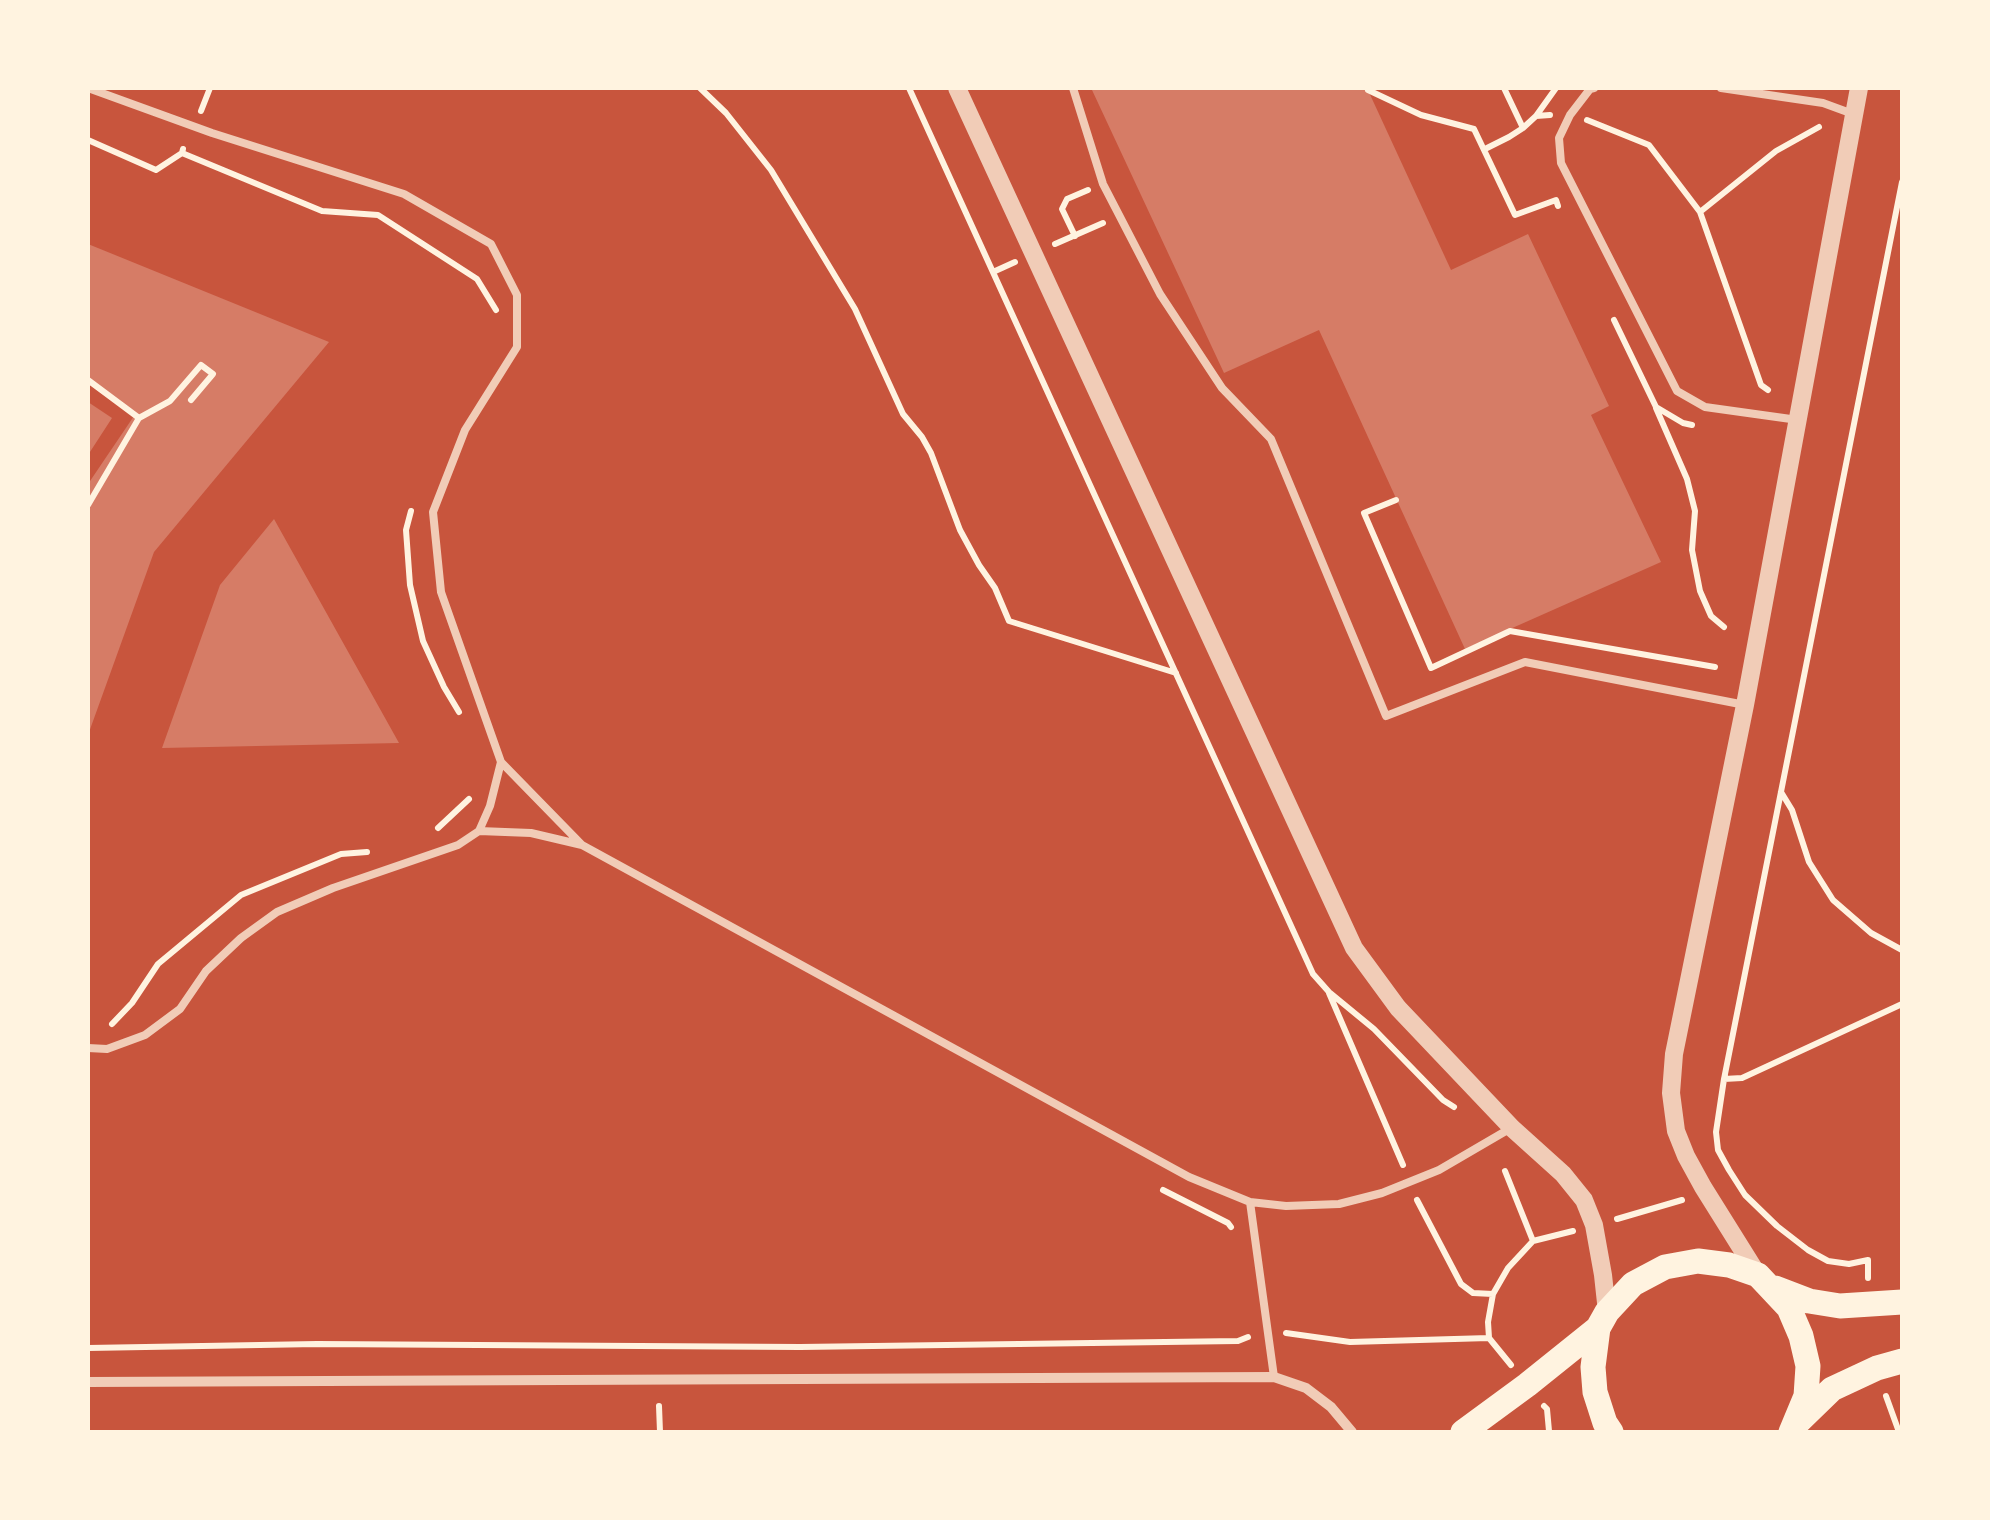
<!DOCTYPE html>
<style>
body{margin:0}
#map{position:relative;width:1990px;height:1520px;overflow:hidden;background:#c8553d;font-family:Signika,sans-serif}
canvas{display:block}
.frame{position:absolute;inset:0;border:90px solid #fff3e0;pointer-events:none}
</style>
<div id="map">
<canvas width="1990" height="1520"></canvas>
<div class="frame"></div>
</div>
<script>
const g = document.querySelector('canvas').getContext('2d');
g.lineJoin = 'round';
function paint(path, color) {
  g.fillStyle = color;
  g.fill(path, 'evenodd');
}
function shape(rows) {
  const path = new Path2D();
  for (const r of rows) {
    path.moveTo(r[0], r[1]);
    for (let i = 2; i < r.length; i += 2) path.lineTo(r[i], r[i + 1]);
  }
  return path;
}
function stroke(path, color, width, dash) {
  g.strokeStyle = color;
  g.lineWidth = width;
  g.lineCap = dash ? 'butt' : 'round';
  g.setLineDash(dash || []);
  g.stroke(path);
}
paint(shape([
 [1097,88,1367,88,1451,270,1528,234,1609,406,1591,415,1661,562,1465,649,1319,330,1224,373,1092,90],
 [88,244,329,342,154,552,88,735,88,484,134,416,88,384],
 [88,402,112,418,88,455],
 [274,519,399,743,162,748,220,585]
]), '#d67c66');
stroke(shape([
 [700,88,726,113,771,170,855,309,903,414,922,437,931,453,960,530,979,565,995,588,1009,621,1176,673],
 [909,88,1313,974,1329,992,1374,1029,1443,1100,1454,1107],
 [1504,88,1523,128],
 [1368,90,1421,115,1474,129,1515,215,1556,200,1558,206],
 [201,111,210,88],
 [1536,116,1550,115],
 [1587,120,1649,145,1700,212,1761,385,1768,390],
 [88,140,156,170,182,153,183,149],
 [1485,149,1509,137,1523,128,1536,116,1556,88],
 [182,153,322,211,378,215,477,279,496,310],
 [1700,212,1776,151,1819,127],
 [1075,236,1062,209,1067,199,1088,190],
 [1055,244,1103,223],
 [993,272,1015,262],
 [1614,320,1656,407,1683,423,1692,425],
 [88,380,139,418],
 [1656,408,1687,479,1695,511,1692,550,1700,591,1711,616,1724,627],
 [1396,500,1364,513,1431,668,1510,631,1715,667],
 [88,505,139,418,170,401,201,365,213,374,191,400],
 [411,511,406,530,410,585,423,641,444,687,459,712],
 [1781,792,1792,810,1809,862,1833,900,1871,933,1902,950],
 [438,828,469,799],
 [1329,993,1403,1165],
 [112,1024,132,1003,158,964,241,895,341,854,367,852],
 [1724,1079,1742,1078,1902,1004],
 [1505,1171,1533,1241],
 [1163,1190,1228,1223,1231,1227],
 [1417,1200,1461,1284,1473,1293,1493,1294],
 [1617,1219,1682,1200],
 [1868,1278,1868,1260,1849,1264,1828,1261,1808,1250,1777,1226,1745,1195,1729,1170,1718,1150,1716,1132,1724,1079,1902,182],
 [1286,1333,1350,1342,1489,1338],
 [88,1348,317,1344,800,1347,1238,1341,1248,1337],
 [1511,1365,1489,1338,1488,1322,1493,1294,1508,1268,1533,1241,1573,1231],
 [1886,1396,1899,1432],
 [659,1406,660,1432],
 [1544,1406,1547,1409,1549,1431]
]), '#fff3e0', 6);
stroke(shape([
 [1073,88,1103,184,1160,294,1222,388,1271,439,1386,716,1525,662,1745,705],
 [1594,88,1590,89,1570,115,1559,138,1561,163,1677,391,1705,407,1798,420],
 [1721,88,1823,103,1853,114],
 [501,762,582,845],
 [479,831,531,833,582,845,1189,1177,1250,1202,1286,1206,1339,1204,1382,1193,1439,1170,1511,1128],
 [88,1048,107,1049,145,1035,180,1009,206,971,241,938,277,912,333,888,458,845,479,831,490,806,501,762,441,592,433,512,465,430,517,347,517,295,491,244,404,194,212,133,88,88],
 [1250,1202,1274,1377]
]), '#f1ccb7', 8);
stroke(shape([
 [88,1382,1274,1377,1306,1388,1331,1407,1352,1432]
]), '#f1ccb7', 10);
stroke(shape([
 [957,88,1354,948,1398,1008,1512,1128,1563,1174,1584,1200,1594,1225,1603,1275,1607,1312],
 [1758,1275,1703,1187,1686,1156,1676,1131,1671,1093,1674,1054,1745,705,1859,88]
]), '#f1ccb7', 18);
stroke(shape([
 [1775,1288,1809,1301,1840,1306,1902,1302],
 [1799,1421,1832,1389,1877,1368,1902,1361],
 [1463,1432,1527,1385,1598,1328],
 [1611,1432,1605,1423,1595,1392,1593,1367,1598,1328,1607,1312,1633,1284,1665,1267,1698,1261,1729,1265,1758,1275,1789,1308,1801,1336,1808,1366,1806,1396,1791,1432]
]), '#fff3e0', 25);
</script>
